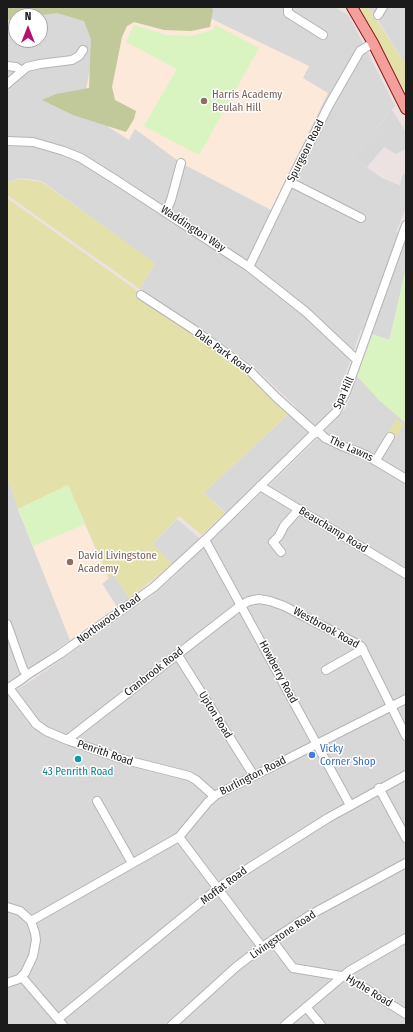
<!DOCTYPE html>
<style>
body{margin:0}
#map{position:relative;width:413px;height:1032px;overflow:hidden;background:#ece2e1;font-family:"Fira Sans Condensed",sans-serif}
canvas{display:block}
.frame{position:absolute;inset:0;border:8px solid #1b1b1b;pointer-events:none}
.north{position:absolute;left:8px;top:8px;width:40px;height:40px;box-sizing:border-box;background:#fff;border:1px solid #a4a4a4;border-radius:50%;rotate:0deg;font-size:11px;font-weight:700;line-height:16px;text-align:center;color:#1b1b1b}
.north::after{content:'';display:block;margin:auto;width:14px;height:18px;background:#b70f6d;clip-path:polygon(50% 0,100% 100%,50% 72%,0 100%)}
</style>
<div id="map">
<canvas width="413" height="1032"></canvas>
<div class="frame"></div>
<div class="north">N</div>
</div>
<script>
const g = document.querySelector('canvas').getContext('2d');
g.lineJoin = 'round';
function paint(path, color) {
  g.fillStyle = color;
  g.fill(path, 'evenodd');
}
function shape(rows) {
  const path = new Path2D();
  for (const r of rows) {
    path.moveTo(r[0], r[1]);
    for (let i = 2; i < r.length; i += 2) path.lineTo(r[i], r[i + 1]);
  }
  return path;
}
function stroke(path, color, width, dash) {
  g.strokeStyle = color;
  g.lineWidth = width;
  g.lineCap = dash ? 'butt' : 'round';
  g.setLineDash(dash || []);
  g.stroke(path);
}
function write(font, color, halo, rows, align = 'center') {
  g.font = font + ' "Fira Sans Condensed",sans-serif';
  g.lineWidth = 3;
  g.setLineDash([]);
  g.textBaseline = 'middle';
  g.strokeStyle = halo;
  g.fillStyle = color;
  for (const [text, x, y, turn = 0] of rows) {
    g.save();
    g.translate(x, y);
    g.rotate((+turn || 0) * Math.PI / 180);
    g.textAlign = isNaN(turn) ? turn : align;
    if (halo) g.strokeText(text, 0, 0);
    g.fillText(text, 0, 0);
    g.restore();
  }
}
paint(shape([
 [7,7,335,7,349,16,395,106,353,157,382,178,406,188,406,207,396,232,406,236,406,270,389,340,361,330,334,407,316,426,226,513,204,493,296,407,251,364,140,289,155,264,42,181,19,178,7,183],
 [16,16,40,16,40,40,16,40],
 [368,7,406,7,406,65,379,22],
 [357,376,379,400,406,423,406,1025,7,1025,7,696,34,679,123,616,102,583,114,575,135,607,150,597,179,572,153,544,177,519,206,544,250,504,318,438,346,408],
 [7,476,18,509,70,640,30,668,7,683]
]), '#d9d8d8');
paint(shape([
 [102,7,182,7,191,9,309,66,303,78,328,93,271,210,181,163,135,129,129,140,82,110],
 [68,485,108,579,102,584,117,607,70,640,18,509]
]), '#fce9da');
paint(shape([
 [360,7,368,7,406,65,406,94],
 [19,179,42,182,155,263,140,289,7,195,7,183],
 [7,198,139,292,136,297,188,331,247,374,288,414,204,493,225,513,202,535,179,516,153,544,172,564,129,599,114,575,109,578,68,485,18,509,7,476],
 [396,419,404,424,395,439,387,434]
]), '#e3e0aa');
paint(shape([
 [7,7,211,7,213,10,210,27,191,31,164,30,134,22,127,26,122,37,112,87,115,100,136,111,134,119,126,132,73,115,42,100,56,94,89,88,91,39,84,21,57,13,36,16,16,16,16,19,7,20]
]), '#c1c899');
paint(shape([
 [134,25,166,35,191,36,213,30,216,25,259,48,199,155,144,126,177,69,126,42],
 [405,270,406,270,406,423,379,400,357,376,372,334,390,340],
 [68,485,85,524,33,546,18,509]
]), '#d9f4c0');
paint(shape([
 [392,110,406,132,406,149,396,154,384,147,367,167,353,157],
 [403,174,406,175,406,188,400,185]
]), '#d7d7d7');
const minor = shape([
 [288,7,288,13,323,35],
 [378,15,383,7],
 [7,66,16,67,22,71],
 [7,84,27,67,40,64,72,60,79,56,83,50],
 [7,141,33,142,64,151,81,158,119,182,249,267,306,312,357,360],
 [290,182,361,218],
 [166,212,171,200,181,163],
 [249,267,290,182,329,105,360,51,373,43],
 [141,295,193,329,249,370,277,398,316,433],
 [318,431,325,438,342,446,366,455,406,479],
 [376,460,390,437],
 [260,486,406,574],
 [205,540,350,805],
 [281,552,273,542,279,536,284,526,299,509],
 [7,624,23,669,27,675],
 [177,654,254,776],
 [326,670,363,649],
 [9,688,36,724,46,731,67,740,122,759,189,776,196,780,214,796],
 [7,689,22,679,27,675,60,654,154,587,205,540,336,412,346,392,406,225],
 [67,740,240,606,249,601,259,599,270,601,284,606,361,646,406,736],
 [379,788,406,838],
 [97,801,132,863],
 [179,837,262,947],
 [7,907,20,911,31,921,35,933,36,940,33,956,25,973,19,979,7,983],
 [31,921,179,837,208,802,216,795,406,699],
 [272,940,293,968,347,977,406,1014],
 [22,977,63,1025],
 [306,1007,321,1025],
 [58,1019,222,885,328,818,406,775],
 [172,1025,236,967,262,947,310,915,406,863],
 [285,1025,349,971,406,938]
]);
const major = shape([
 [352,7,373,43,406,109]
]);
stroke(minor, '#b4b4b4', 10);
stroke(major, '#87190b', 12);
stroke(minor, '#fff', 8);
stroke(major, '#f49f9e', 10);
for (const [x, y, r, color] of [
 [204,101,4,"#8d6e63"],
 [70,562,4,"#8d6e63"],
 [312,755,4,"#3f7fe0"],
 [78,759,4,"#0f9aa8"]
]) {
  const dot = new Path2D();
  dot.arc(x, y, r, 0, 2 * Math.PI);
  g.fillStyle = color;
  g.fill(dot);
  stroke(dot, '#fff', 1.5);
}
write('11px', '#785e54', '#fff', [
 ["Harris Academy",212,95],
 ["Beulah Hill",212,108],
 ["David Livingstone",78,556],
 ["Academy",78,569]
], 'left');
write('11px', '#1b1b1b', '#fff', [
 ["Spurgeon Road",306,151,-63],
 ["Waddington Way",193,229,33],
 ["Dale Park Road",223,352,36],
 ["Spa Hill",344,393,-66],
 ["The Lawns",351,449,24],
 ["Beauchamp Road",333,530,31],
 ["Northwood Road",109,619,-36],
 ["Westbrook Road",326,628,29],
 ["Cranbrook Road",154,672,-38],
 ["Howberry Road",278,672,62],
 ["Upton Road",215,715,58],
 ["Penrith Road",105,753,19],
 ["Burlington Road",253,776,-27],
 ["Moffat Road",224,886,-37],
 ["Livingstone Road",283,935,-34],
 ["Hythe Road",369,991,31]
]);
write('11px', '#366cbe', '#fff', [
 ["Vicky",320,749],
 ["Corner Shop",320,762]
], 'left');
write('11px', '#0d838f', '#fff', [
 ["43 Penrith Road",78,772]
]);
</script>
